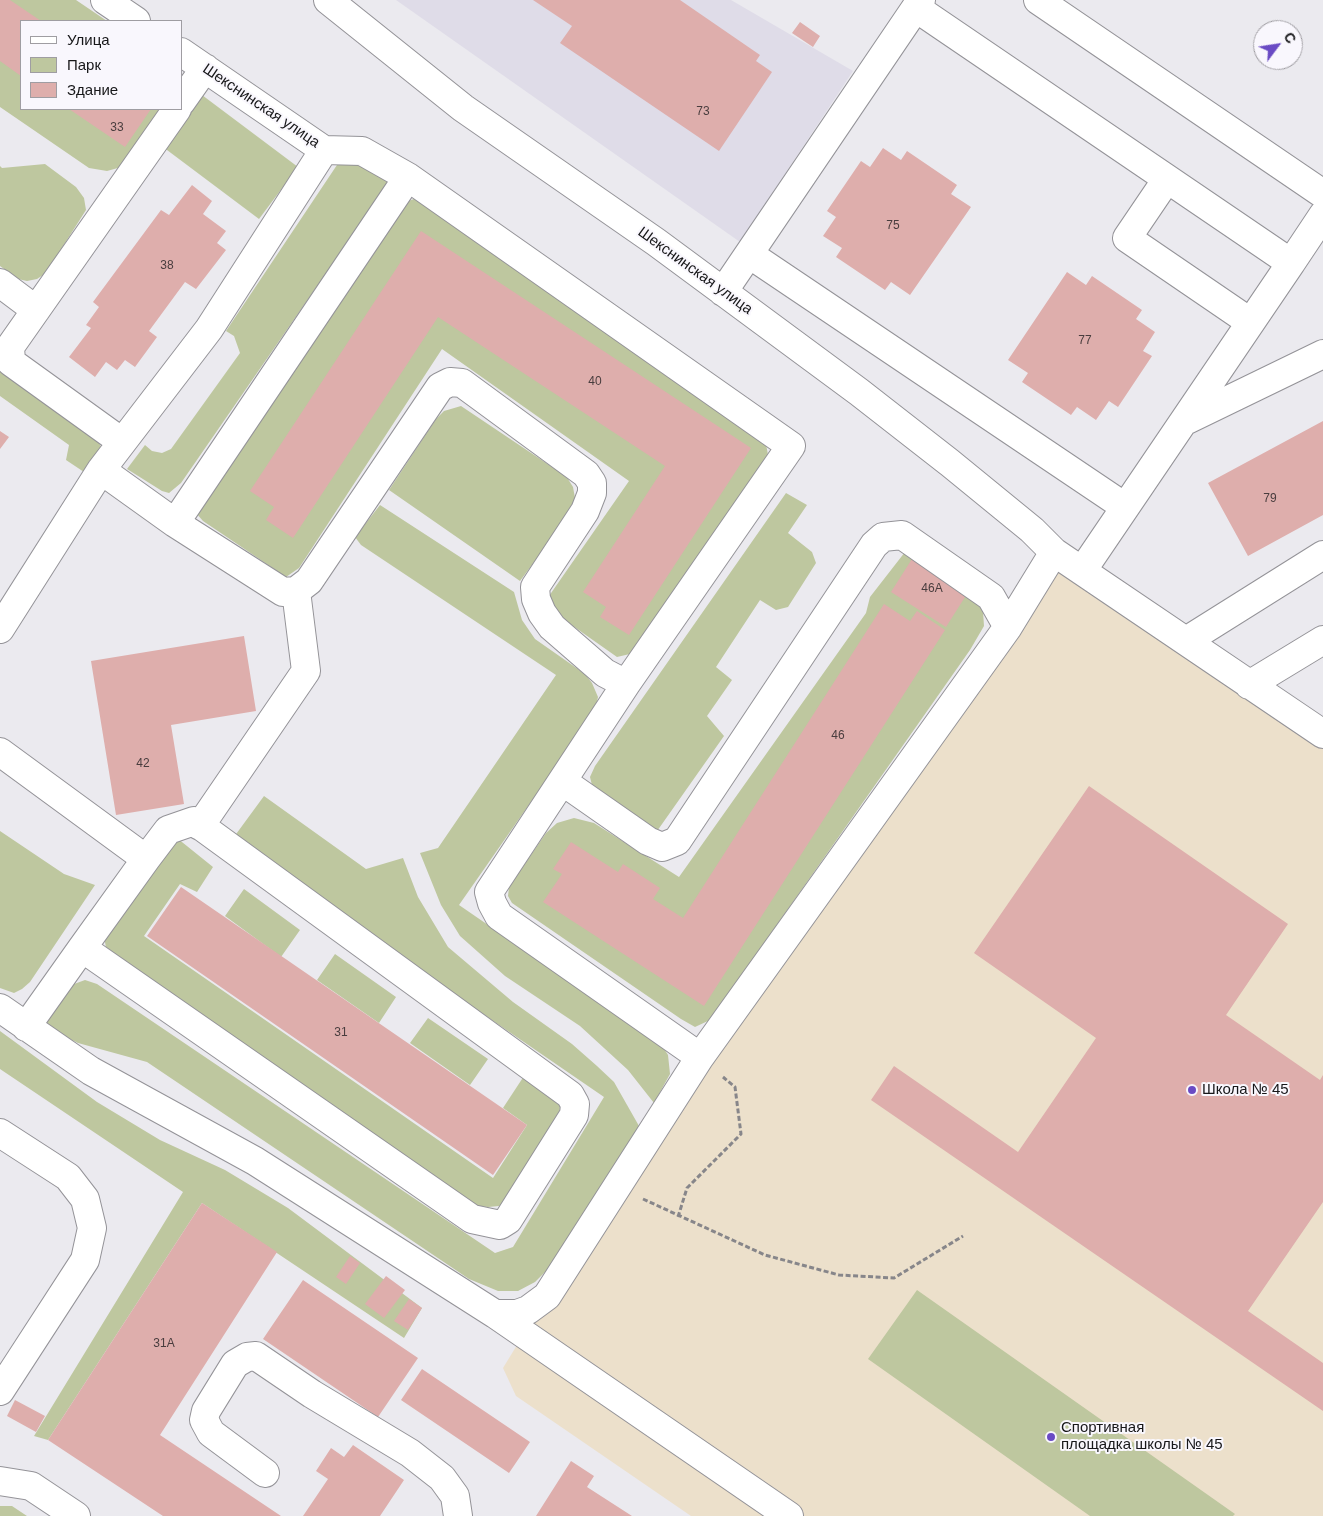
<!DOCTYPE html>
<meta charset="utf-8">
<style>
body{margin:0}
#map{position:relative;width:1323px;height:1516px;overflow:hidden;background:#ebeaef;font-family:Arial,sans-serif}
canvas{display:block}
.legend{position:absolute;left:20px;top:20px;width:162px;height:90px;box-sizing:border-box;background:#f9f7fd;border:1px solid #9f9da2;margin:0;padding:6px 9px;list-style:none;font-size:15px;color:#171719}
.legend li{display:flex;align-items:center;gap:10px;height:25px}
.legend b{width:25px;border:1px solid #9f9da2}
.north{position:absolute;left:1253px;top:20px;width:50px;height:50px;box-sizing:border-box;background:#f9f7fd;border:1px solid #9f9da2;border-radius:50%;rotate:59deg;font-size:14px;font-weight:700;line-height:20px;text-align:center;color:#171719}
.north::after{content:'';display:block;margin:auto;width:18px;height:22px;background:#6a4bc4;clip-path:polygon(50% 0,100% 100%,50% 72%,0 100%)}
</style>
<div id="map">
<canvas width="1323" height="1516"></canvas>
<ul class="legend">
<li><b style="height:6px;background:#fff"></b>Улица</li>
<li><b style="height:14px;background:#bec79f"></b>Парк</li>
<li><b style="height:14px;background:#deaeac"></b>Здание</li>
</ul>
<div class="north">С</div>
</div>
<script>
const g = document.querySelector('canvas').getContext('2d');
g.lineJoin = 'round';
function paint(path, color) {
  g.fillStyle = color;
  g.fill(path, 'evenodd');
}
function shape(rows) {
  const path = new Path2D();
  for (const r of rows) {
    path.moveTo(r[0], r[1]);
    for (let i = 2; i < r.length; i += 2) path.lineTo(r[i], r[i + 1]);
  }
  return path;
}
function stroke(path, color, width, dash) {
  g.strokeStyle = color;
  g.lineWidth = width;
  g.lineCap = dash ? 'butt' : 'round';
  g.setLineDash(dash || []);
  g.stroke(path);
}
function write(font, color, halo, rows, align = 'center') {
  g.font = font + ' Arial,sans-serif';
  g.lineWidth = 4;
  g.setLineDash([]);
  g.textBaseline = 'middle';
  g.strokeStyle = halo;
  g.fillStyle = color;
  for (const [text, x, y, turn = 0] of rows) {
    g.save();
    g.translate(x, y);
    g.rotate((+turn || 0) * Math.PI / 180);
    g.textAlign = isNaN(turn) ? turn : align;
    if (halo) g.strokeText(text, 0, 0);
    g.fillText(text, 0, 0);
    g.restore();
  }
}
paint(shape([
 [396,0,731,0,853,71,740,242]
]), '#dfdce8');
paint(shape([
 [1054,552,1323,737,1323,1516,691,1516,516,1396,503,1368,547,1296]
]), '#ece0cb');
paint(shape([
 [0,0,76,0,107,21,21,21,21,109,170,109,125,166,107,171,89,168,0,107],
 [202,95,298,167,259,219,163,147],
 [354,154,391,179,181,483,169,493,162,491,127,469,145,445,152,451,162,453,171,449,240,353,234,336,226,331,341,159],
 [45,164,76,187,84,198,86,210,46,273,37,279,27,281,18,279,0,266,0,166,2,168],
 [419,197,766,444,768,455,650,636,634,653,617,657,563,619,552,607,549,596,629,481,442,349,299,568,286,577,203,521,196,513,406,202],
 [0,371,18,380,97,438,101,447,96,458,84,472,66,460,69,445,0,396],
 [461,406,558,471,568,479,573,487,575,498,569,515,520,581,389,490,436,419,444,411],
 [786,493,807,505,788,533,812,552,816,563,788,607,776,610,760,600,716,667,732,680,707,716,724,736,655,834,593,789,590,777,595,766],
 [380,505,514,592,522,620,535,639,585,674,592,683,598,697,595,710,459,905,661,1044,668,1055,670,1074,654,1103,628,1070,580,1026,505,976,460,936,441,905,420,853,438,848,556,675,361,545,355,537],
 [905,552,973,598,983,611,984,626,970,650,710,1020,695,1027,681,1019,512,903,508,896,509,887,546,833,557,823,574,818,594,823,679,877,866,613,870,597],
 [264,796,366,869,403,858,418,897,448,947,513,1002,572,1044,597,1066,614,1082,639,1126,548,1269,535,1282,518,1291,498,1291,469,1279,147,1062,78,1043,39,1024,66,987,85,980,97,984,495,1253,513,1247,604,1097,231,841],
 [0,831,64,874,95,885,30,982,22,989,14,993,0,988],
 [172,834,213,867,197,892,180,884,144,936,493,1178,527,1125,503,1108,524,1076,554,1097,560,1105,559,1122,509,1201,499,1206,488,1207,469,1205,106,948,104,936],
 [244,889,300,930,281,957,225,916],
 [335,954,396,997,379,1023,317,980],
 [428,1018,488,1059,470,1085,410,1043],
 [0,1031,97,1102,160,1140,225,1170,288,1208,422,1308,404,1338,202,1203,48,1440,34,1436,183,1192,0,1069],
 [917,1290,1235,1514,1233,1516,1090,1516,868,1359],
 [0,1506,12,1506,27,1516,0,1516]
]), '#bec79f');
paint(shape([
 [0,0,10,0,41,21,21,21,21,76,0,61],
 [533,0,680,0,760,55,756,61,772,72,719,151,560,43,572,26],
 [800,22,820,36,813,47,792,33],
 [69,109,151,109,125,147],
 [883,148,901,160,907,151,957,185,951,194,971,207,910,295,891,282,885,290,836,257,842,248,823,236,836,217,827,211,861,161,870,167],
 [192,185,212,201,203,214,226,231,217,243,226,250,196,289,185,282,149,331,157,337,135,367,125,360,117,370,106,362,95,377,69,357,91,328,86,325,99,307,93,302,161,210,169,215],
 [421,231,751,448,629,635,600,617,606,607,583,592,665,466,438,317,293,538,266,520,274,507,250,491],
 [1067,272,1086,285,1092,276,1142,310,1136,319,1155,332,1143,351,1152,356,1118,407,1109,401,1096,420,1077,407,1071,415,1022,382,1028,373,1008,360],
 [1323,421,1323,515,1248,556,1208,483],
 [0,431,9,437,0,449],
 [917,551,972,586,946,627,891,592],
 [884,604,910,621,917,611,945,630,704,1006,543,902,562,874,553,869,571,842,618,872,623,864,660,888,653,899,683,918],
 [244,636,256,711,171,725,184,804,116,815,91,661],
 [1089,786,1288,924,1226,1015,1320,1080,1323,1075,1323,1202,1248,1311,1323,1363,1323,1411,871,1100,894,1066,1018,1152,1096,1038,974,953],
 [181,887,527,1125,493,1175,147,936],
 [202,1203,277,1252,160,1435,281,1516,163,1516,48,1440],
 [350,1256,360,1263,346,1284,336,1277],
 [386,1276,405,1290,384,1318,365,1304],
 [303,1280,418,1358,378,1417,263,1339],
 [409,1299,422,1308,408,1330,394,1321],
 [422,1369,530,1442,509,1473,401,1400],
 [15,1400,45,1416,36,1432,7,1416],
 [353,1445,404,1480,380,1516,303,1516,328,1479,316,1471,331,1448,344,1457],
 [571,1461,594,1476,587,1487,632,1516,536,1516]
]), '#deaeac');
const minor = shape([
 [105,0,136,21],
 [328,0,463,108,656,242,859,392,950,463,1032,530,1054,552,1323,734],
 [1038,0,1323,194],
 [916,8,1291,263,1082,571],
 [181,102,205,68],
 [1167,179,1127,238,1250,322],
 [749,254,1125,507],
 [1291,263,1323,215],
 [0,283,36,310],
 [723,292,921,0],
 [1185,421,1323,354],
 [122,442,11,362,10,347,177,109],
 [101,470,175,523,283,592,296,591,309,581,440,387,450,382,462,383,586,474,592,483,592,493,585,511,535,587,536,599,542,613,552,627,605,673,626,684,791,446,408,177,362,151,324,150,181,52],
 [175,523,408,177],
 [0,629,101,470,209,329,324,150],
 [1186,641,1323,555],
 [626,684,489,892,492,903,499,916,700,1057],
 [1249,685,1323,640],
 [0,752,146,859],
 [562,781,648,841,662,847,677,841,874,545,883,537,902,535,991,597,1008,627],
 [200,826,306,671,296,591],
 [0,1008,91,1071,255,1161,495,1314,517,1314,528,1310,547,1296,700,1057,1008,627,1054,552],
 [26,1027,82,948,146,859,168,830,194,821,570,1095,575,1104,574,1115,508,1220,500,1225,472,1219,82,948],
 [0,1133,68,1177,85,1199,92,1228,85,1260,0,1391],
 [495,1314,789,1516],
 [265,1473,211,1433,204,1420,206,1411,235,1364,247,1357,256,1356,312,1394,410,1453,442,1478,455,1496,458,1516],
 [0,1481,31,1486,76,1516]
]);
stroke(minor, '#949398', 30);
stroke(shape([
 [643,1199,765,1255,839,1275,894,1278,963,1236],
 [678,1217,687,1188,741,1134,735,1087,723,1077]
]), '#87868a', 3, [5, 2.5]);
stroke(minor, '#fff', 28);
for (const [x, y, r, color] of [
 [1192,1090,5,"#6a4bc4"],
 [1051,1437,5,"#6a4bc4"]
]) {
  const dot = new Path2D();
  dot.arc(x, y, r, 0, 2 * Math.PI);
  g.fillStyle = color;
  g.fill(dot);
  stroke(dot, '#f9f7fd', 2);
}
write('12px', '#493d3e', null, [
 ["73",703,112],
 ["33",117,128],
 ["75",893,226],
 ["38",167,266],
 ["77",1085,341],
 ["40",595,382],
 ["79",1270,499],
 ["46А",932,589],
 ["46",838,736],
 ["42",143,764],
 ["31",341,1033],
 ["31А",164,1344]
]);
write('15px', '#171719', '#f9f7fd', [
 ["Шекснинская улица",261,106,34],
 ["Шекснинская улица",695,271,36]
]);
write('15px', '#171719', '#f9f7fd', [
 ["Школа № 45",1202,1090],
 ["Спортивная",1061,1428],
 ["площадка школы № 45",1061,1445]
], 'left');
</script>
